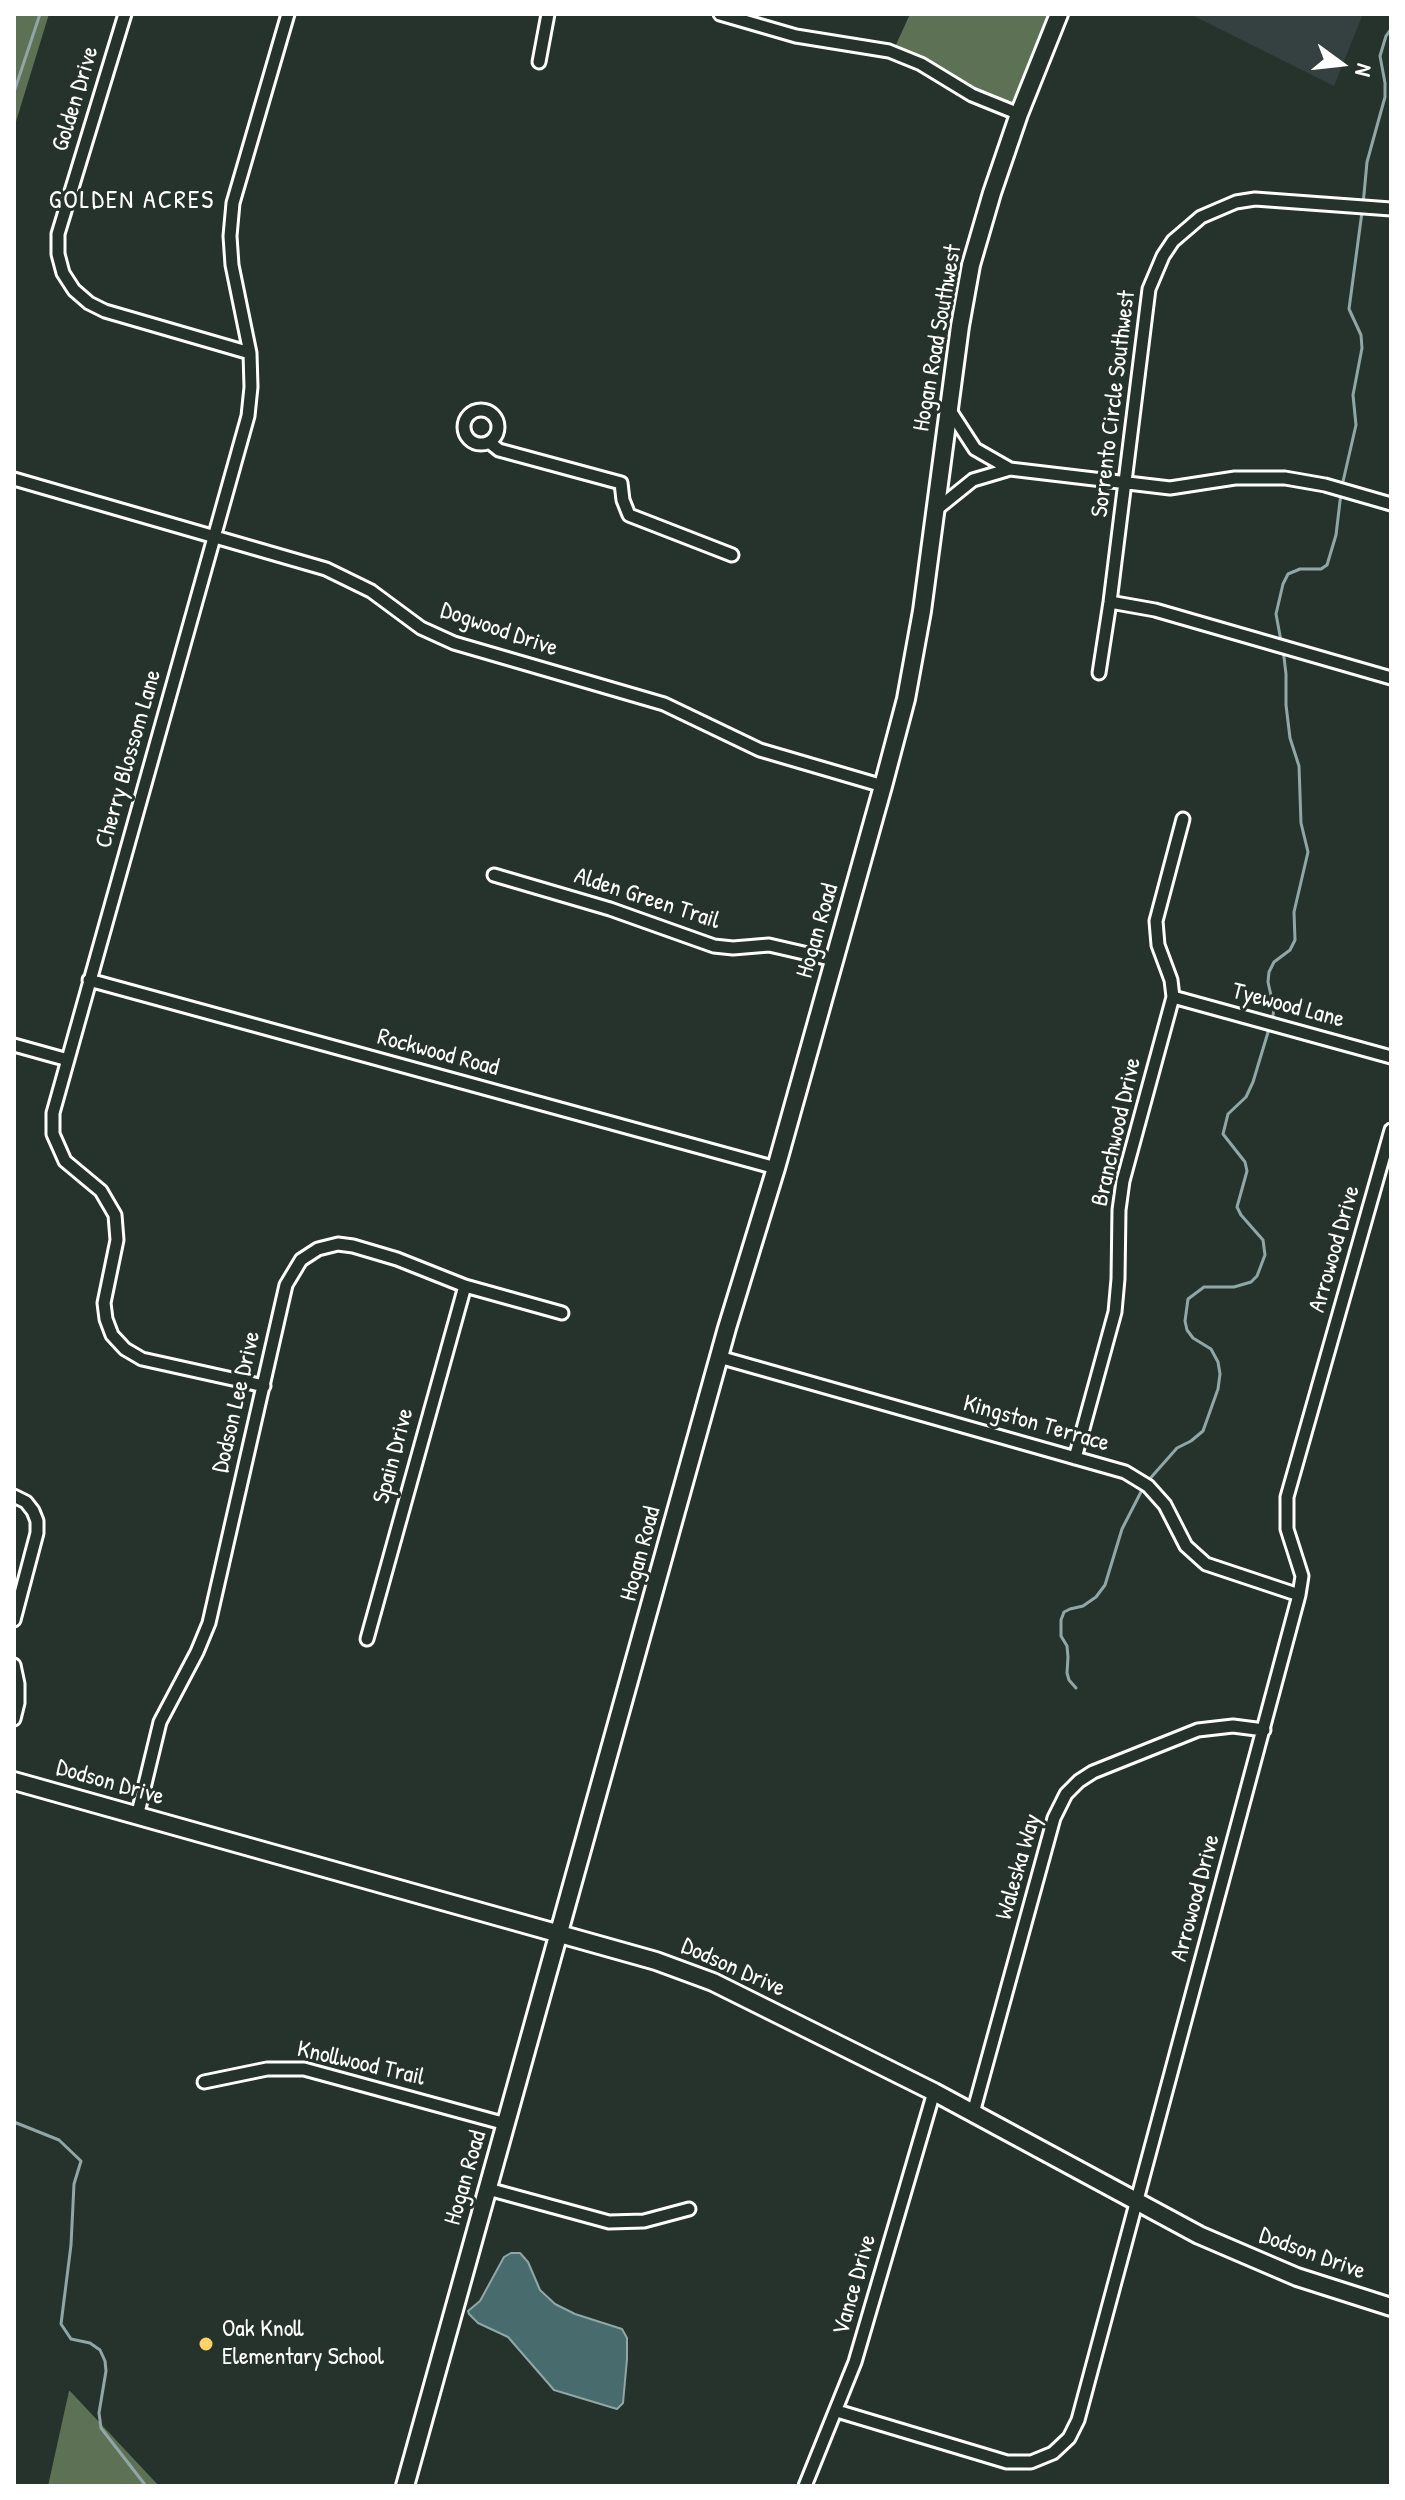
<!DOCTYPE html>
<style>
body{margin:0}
#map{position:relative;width:1405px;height:2500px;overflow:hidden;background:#26332d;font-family:"Patrick Hand",sans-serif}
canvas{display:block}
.frame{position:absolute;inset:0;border:16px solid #fff;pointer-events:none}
.north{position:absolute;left:1301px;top:24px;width:80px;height:80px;-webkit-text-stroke:6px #26332d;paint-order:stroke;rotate:105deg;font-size:22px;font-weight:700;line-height:32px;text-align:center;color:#fff}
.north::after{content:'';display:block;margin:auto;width:28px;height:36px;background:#fff;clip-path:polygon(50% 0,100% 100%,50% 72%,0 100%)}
</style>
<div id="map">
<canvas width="1405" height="2500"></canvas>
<div class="frame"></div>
<div class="north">N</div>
</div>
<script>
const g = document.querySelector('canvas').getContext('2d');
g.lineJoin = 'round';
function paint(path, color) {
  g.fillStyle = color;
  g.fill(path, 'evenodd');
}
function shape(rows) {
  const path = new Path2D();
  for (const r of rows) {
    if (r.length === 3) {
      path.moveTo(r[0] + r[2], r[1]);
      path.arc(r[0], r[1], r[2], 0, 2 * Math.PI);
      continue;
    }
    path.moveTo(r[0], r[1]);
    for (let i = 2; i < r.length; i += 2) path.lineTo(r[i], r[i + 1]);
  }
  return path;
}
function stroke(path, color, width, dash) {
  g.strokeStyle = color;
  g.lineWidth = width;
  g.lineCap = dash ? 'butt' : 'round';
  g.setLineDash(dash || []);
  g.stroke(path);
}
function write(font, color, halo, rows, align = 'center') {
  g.font = font + ' "Patrick Hand",sans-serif';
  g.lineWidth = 6;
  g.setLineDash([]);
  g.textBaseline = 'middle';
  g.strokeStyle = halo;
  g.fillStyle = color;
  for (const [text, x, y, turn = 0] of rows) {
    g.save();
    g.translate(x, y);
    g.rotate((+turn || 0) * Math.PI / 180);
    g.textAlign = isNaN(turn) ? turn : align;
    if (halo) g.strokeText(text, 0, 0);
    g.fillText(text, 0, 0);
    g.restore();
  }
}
paint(shape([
 [1190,14,1363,14,1334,86]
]), '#344140');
paint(shape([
 [14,14,49,14,14,128],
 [910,14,1067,14,1019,111,894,49],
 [69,2391,70,2391,159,2486,48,2486]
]), '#5d7154');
const water = shape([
 [511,2253,520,2253,528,2262,540,2290,555,2304,575,2314,622,2329,627,2338,627,2359,623,2403,617,2409,554,2390,508,2337,478,2323,469,2314,468,2311,480,2301,504,2257,511,2253]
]);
paint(water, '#486c6d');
stroke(water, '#91a7a7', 2);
stroke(shape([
 [14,92,40,14],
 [1363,205,1367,162,1385,97,1385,83,1380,56,1386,36,1391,29],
 [1342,486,1356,425,1353,395,1362,348,1361,335,1349,309,1362,212],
 [1281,641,1276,614,1283,584,1288,574,1300,569,1321,569,1327,565,1336,535,1341,493],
 [1272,1021,1274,1009,1268,982,1269,972,1274,962,1290,950,1295,940,1294,912,1308,852,1301,823,1299,766,1290,738,1286,705,1286,674,1283,649],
 [1147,1482,1177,1448,1191,1441,1203,1431,1218,1389,1220,1374,1218,1362,1211,1349,1193,1338,1187,1330,1185,1321,1188,1299,1204,1287,1234,1287,1251,1282,1257,1276,1265,1255,1263,1240,1241,1215,1237,1207,1247,1171,1245,1162,1223,1134,1228,1114,1246,1097,1253,1082,1269,1029],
 [1076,1688,1069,1680,1067,1673,1068,1657,1067,1646,1061,1636,1061,1620,1064,1612,1070,1609,1083,1606,1096,1597,1105,1585,1122,1529,1143,1488],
 [14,2122,59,2140,81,2161,74,2184,71,2245,61,2324,71,2339,90,2343,100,2350,105,2361,106,2371,99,2413,101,2428,146,2486]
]), '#91a7a7', 3);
const street = shape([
 [125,14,58,234,58,254,63,273,74,290,89,303,105,311,250,353],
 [720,14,796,36,889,51,921,64,972,95,1019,114],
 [539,62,548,14],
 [949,409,975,449,1010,469,1170,488,1235,478,1285,478,1325,485,1391,504],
 [481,427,17],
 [489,442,499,450,621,483,623,500,629,515,732,555],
 [14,479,326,569,371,591,421,628,454,643,664,704,760,750,883,786],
 [937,509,973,480,1010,469],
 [1110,602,1155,610,1391,678],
 [1099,673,1110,602,1149,289,1163,256,1173,241,1201,217,1236,202,1255,199,1391,209],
 [494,875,610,909,714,946,733,948,769,945,834,960],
 [89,980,776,1168],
 [1173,997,1391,1057],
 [14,1045,68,1060],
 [719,1357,1125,1472,1148,1486,1165,1505,1186,1546,1206,1564,1299,1595],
 [264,1386,142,1359,125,1349,112,1335,106,1319,104,1303,117,1240,115,1215,101,1191,65,1161,53,1134,53,1113,248,416,251,387,250,353,232,265,230,236,233,203,288,14],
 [1075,1458,1115,1312,1118,1279,1119,1210,1123,1181,1173,997,1171,980,1158,945,1156,921,1183,819],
 [14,1496,26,1502,33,1511,37,1521,37,1533,14,1620],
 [367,1639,465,1286],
 [14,1665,18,1684,18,1703,14,1719],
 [137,1817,160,1722,197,1652,209,1623,286,1285,301,1260,318,1249,338,1244,353,1246,397,1259,465,1286,562,1313],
 [204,2082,267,2069,304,2069,506,2124],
 [973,2113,1054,1818,1066,1794,1079,1781,1093,1772,1198,1730,1233,1726,1264,1730],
 [488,2189,609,2222,644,2221,689,2209],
 [837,2411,1007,2462,1031,2462,1053,2453,1069,2438,1078,2420,1299,1595,1302,1576,1287,1529,1287,1497,1391,1130],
 [805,2486,855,2362,934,2092]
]);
const secondary = shape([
 [14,1781,656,1961,713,1982,934,2092,1199,2235,1297,2277,1391,2307],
 [405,2486,727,1328,776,1168,883,786,906,699,922,611,960,326,971,265,992,193,1019,114,1059,14]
]);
stroke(street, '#fff', 17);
stroke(secondary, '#fff', 22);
stroke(street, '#26332d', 11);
stroke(secondary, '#26332d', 16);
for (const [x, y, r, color] of [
 [206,2344,8,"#ffd166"]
]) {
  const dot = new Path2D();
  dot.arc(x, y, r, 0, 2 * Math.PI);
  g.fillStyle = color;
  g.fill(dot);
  stroke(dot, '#26332d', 3);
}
write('24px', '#fff', '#26332d', [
 ["Golden Drive",76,99,-73],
 ["Hogan Road Southwest",938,338,-80],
 ["Sorrento Circle Southwest",1114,404,-83],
 ["Dogwood Drive",499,630,19],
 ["Cherry Blossom Lane",129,759,-74],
 ["Alden Green Trail",647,899,18],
 ["Hogan Road",818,931,-74],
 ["Tyewood Lane",1288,1006,15],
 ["Rockwood Road",438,1053,15],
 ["Branchwood Drive",1117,1132,-77],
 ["Arrowood Drive",1335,1249,-74],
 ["Dodson Lee Drive",237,1402,-77],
 ["Kingston Terrace",1036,1424,16],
 ["Spain Drive",394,1456,-75],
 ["Hogan Road",641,1554,-75],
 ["Dodson Drive",110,1783,16],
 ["Waleska Way",1019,1867,-74],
 ["Arrowood Drive",1196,1898,-75],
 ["Dodson Drive",733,1968,24],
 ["Knollwood Trail",361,2064,13],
 ["Hogan Road",466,2178,-74],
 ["Dodson Drive",1312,2254,20],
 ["Vance Drive",855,2285,-74]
]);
write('24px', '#fff', '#26332d', [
 ["Oak Knoll",222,2330],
 ["Elementary School",222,2358]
], 'left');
g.letterSpacing = '2px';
write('26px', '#fff', '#26332d', [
 ["GOLDEN ACRES",132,201]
]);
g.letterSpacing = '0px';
</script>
